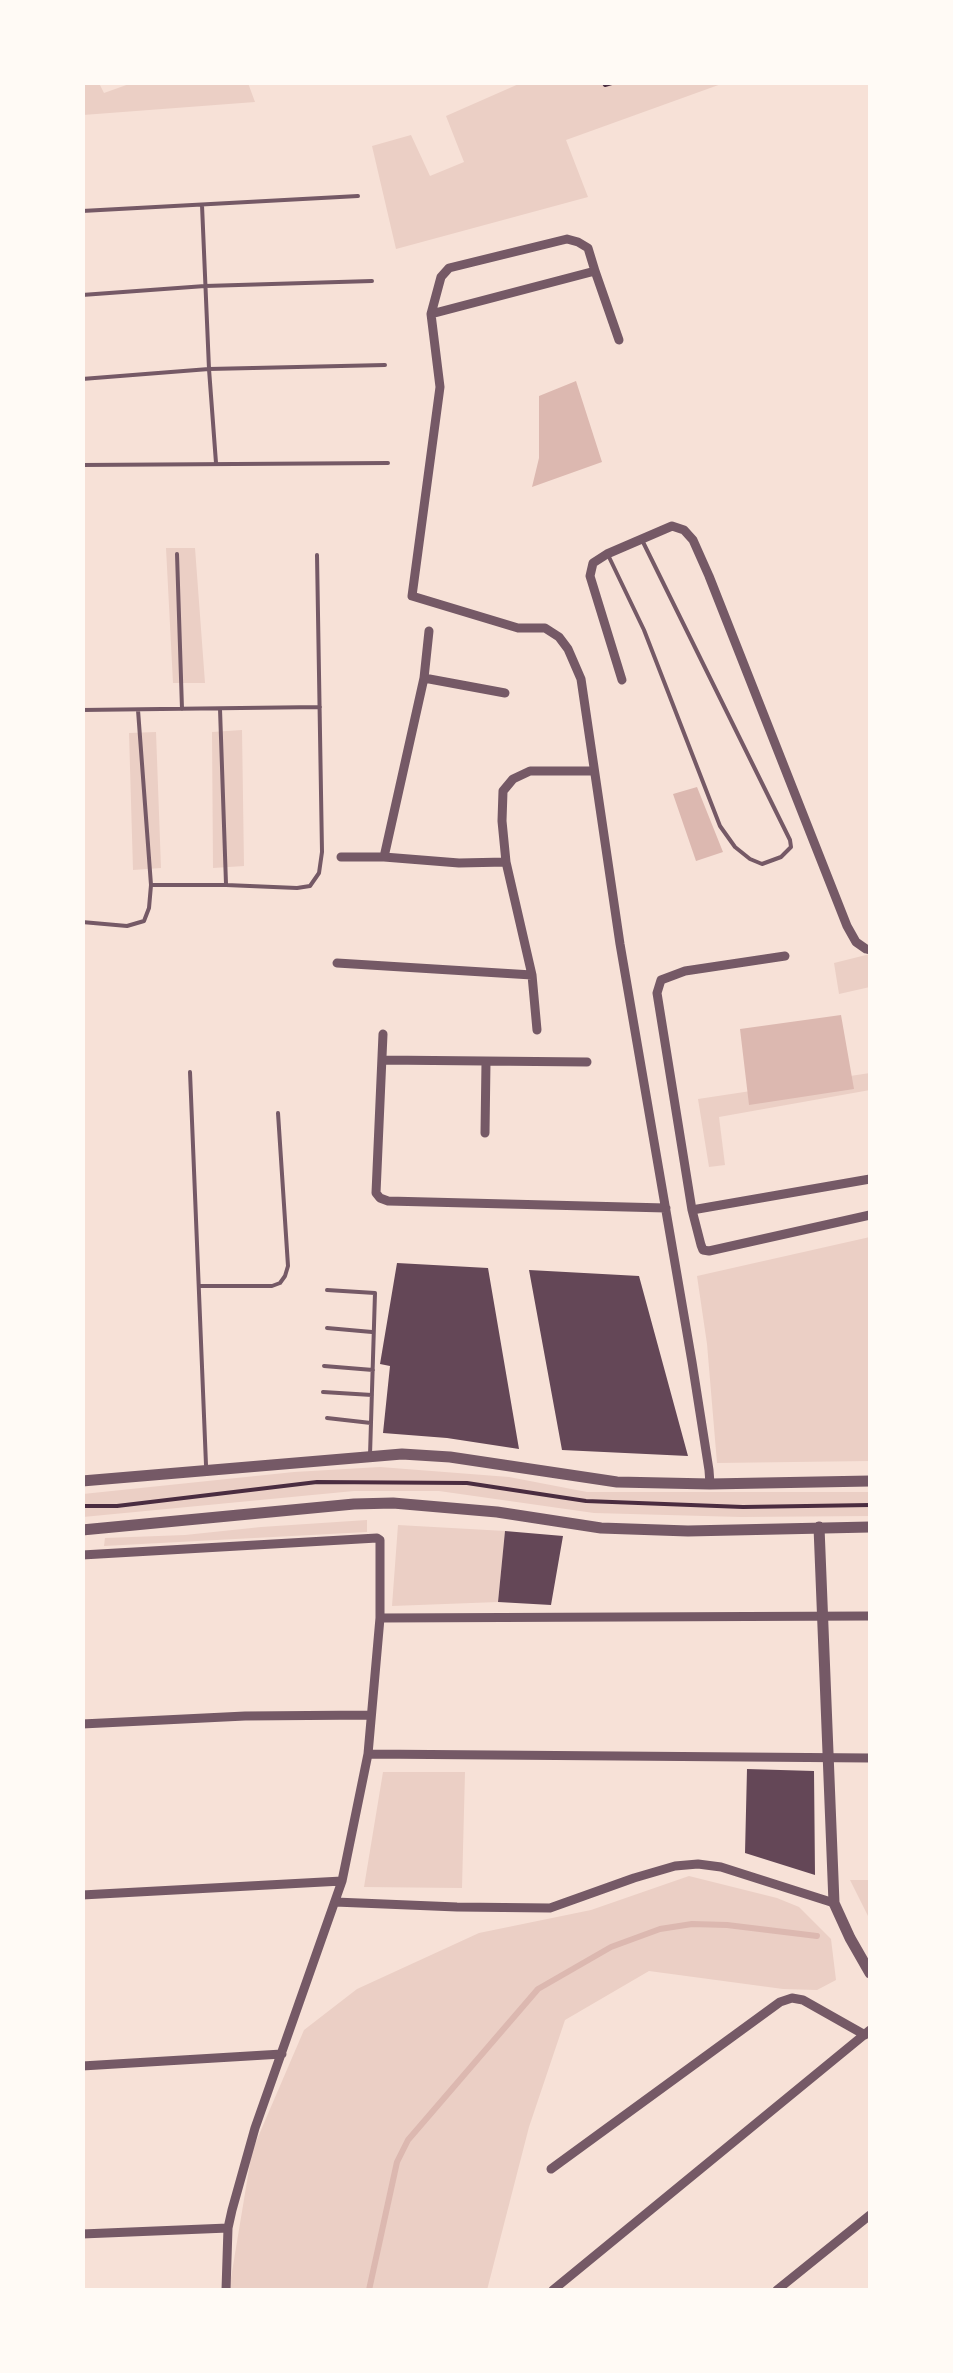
<!DOCTYPE html>
<style>
body{margin:0}
#map{position:relative;width:953px;height:2373px;overflow:hidden;background:#f7e1d7;font-family:Commissioner,sans-serif}
canvas{display:block}
.frame{position:absolute;inset:0;border:85px solid #fffaf5;pointer-events:none}
</style>
<div id="map">
<canvas width="953" height="2373"></canvas>
<div class="frame"></div>
</div>
<script>
const g = document.querySelector('canvas').getContext('2d');
g.lineJoin = 'round';
function paint(path, color) {
  g.fillStyle = color;
  g.fill(path, 'evenodd');
}
function shape(rows) {
  const path = new Path2D();
  for (const r of rows) {
    path.moveTo(r[0], r[1]);
    for (let i = 2; i < r.length; i += 2) path.lineTo(r[i], r[i + 1]);
  }
  return path;
}
function stroke(path, color, width, dash) {
  g.strokeStyle = color;
  g.lineWidth = width;
  g.lineCap = dash ? 'butt' : 'round';
  g.setLineDash(dash || []);
  g.stroke(path);
}
paint(shape([
 [88,82,99,83,104,93,132,83,248,83,255,102,83,115,83,84],
 [521,83,724,83,566,140,588,197,396,249,372,146,411,135,430,176,464,162,446,116],
 [166,548,195,548,205,683,173,683],
 [242,730,244,866,213,868,212,732],
 [156,732,161,868,133,870,129,733],
 [870,954,870,987,839,994,834,963],
 [870,1073,870,1090,719,1117,725,1165,709,1167,698,1099],
 [870,1237,870,1461,717,1463,707,1344,697,1276],
 [380,1467,509,1477,587,1492,870,1492,870,1516,741,1517,594,1513,439,1491,354,1491,83,1517,83,1494,294,1472],
 [367,1520,367,1532,104,1546,105,1538,185,1535,261,1527],
 [398,1525,505,1531,498,1602,392,1606],
 [383,1772,465,1772,462,1888,364,1887],
 [689,1876,777,1898,799,1907,831,1939,836,1980,817,1990,783,1989,649,1971,565,2020,529,2127,487,2290,229,2290,252,2151,304,2030,357,1989,479,1933,591,1910],
 [850,1880,870,1880,870,1920]
]), '#ebcfc5');
paint(shape([
 [576,381,602,462,532,487,539,458,539,396],
 [697,787,723,852,696,861,673,794],
 [841,1015,854,1089,749,1105,740,1029]
]), '#dcb8b0');
stroke(shape([
 [369,2290,397,2162,408,2140,538,1989,611,1947,660,1929,692,1924,727,1925,817,1936]
]), '#dcb8b0', 6);
paint(shape([
 [397,1263,488,1268,519,1449,447,1438,383,1433,390,1366,380,1364],
 [529,1270,639,1276,688,1456,562,1450],
 [505,1531,563,1536,551,1605,498,1602],
 [747,1769,814,1771,815,1875,745,1853]
]), '#644757');
stroke(shape([
 [603,82,605,85,615,82],
 [82,1506,117,1506,317,1482,467,1483,586,1501,743,1507,870,1505]
]), '#4a2c40', 4);
stroke(shape([
 [202,205,209,369,216,463],
 [82,211,358,196],
 [82,295,205,286,372,281],
 [82,379,209,369,385,365],
 [82,465,388,463],
 [177,554,182,709],
 [609,557,644,630,720,826,735,847,750,859,762,864,781,857,791,847,790,840,642,540],
 [220,709,226,884],
 [82,710,320,707],
 [138,710,151,885],
 [82,922,127,926,144,921,149,908,151,885,226,885,297,888,310,886,319,873,322,852,317,555],
 [190,1072,206,1465],
 [200,1286,272,1286,280,1283,285,1276,288,1266,278,1113],
 [327,1290,375,1293,370,1455],
 [327,1328,372,1332],
 [324,1366,373,1370],
 [323,1392,372,1395],
 [327,1418,371,1423]
]), '#755966', 4);
stroke(shape([
 [431,314,441,277,449,268,567,239,578,242,588,248,595,271],
 [619,340,595,271,431,314,440,387,412,596,518,628,545,628,559,637,568,649,581,679,620,944,692,1362,709,1470,710,1484],
 [424,678,505,693],
 [622,680,590,576,593,563,607,554,672,526,684,530,693,540,709,576,847,926,856,942,866,949,870,950],
 [341,857,384,857,459,863,506,862],
 [384,857,424,678,429,631],
 [785,956,685,971,661,980,657,993,692,1210,701,1245,703,1250,709,1251,870,1215],
 [337,963,532,975],
 [537,1030,532,975,506,862,502,821,503,791,513,779,530,771,594,771],
 [383,1034,376,1193,380,1198,388,1201,666,1208],
 [382,1060,587,1062],
 [485,1133,486,1062],
 [692,1210,870,1179],
 [82,1555,377,1538,380,1540,380,1618,368,1754,342,1881,255,2128,232,2210,228,2228,226,2290],
 [380,1618,870,1616],
 [82,1724,245,1716,371,1715],
 [368,1754,870,1758],
 [82,1895,342,1881],
 [335,1902,457,1907,550,1908,634,1878,675,1866,698,1864,721,1867,834,1903],
 [82,2066,282,2054],
 [551,2169,780,2002,792,1998,803,2000,865,2035],
 [82,2234,228,2228],
 [553,2290,870,2030],
 [777,2290,870,2215]
]), '#755966', 9);
stroke(shape([
 [82,1481,402,1454,450,1457,617,1482,710,1484,870,1481],
 [819,1527,834,1903,850,1938,870,1973],
 [82,1530,354,1504,393,1503,497,1512,601,1528,688,1531,870,1527]
]), '#755966', 11);
</script>
